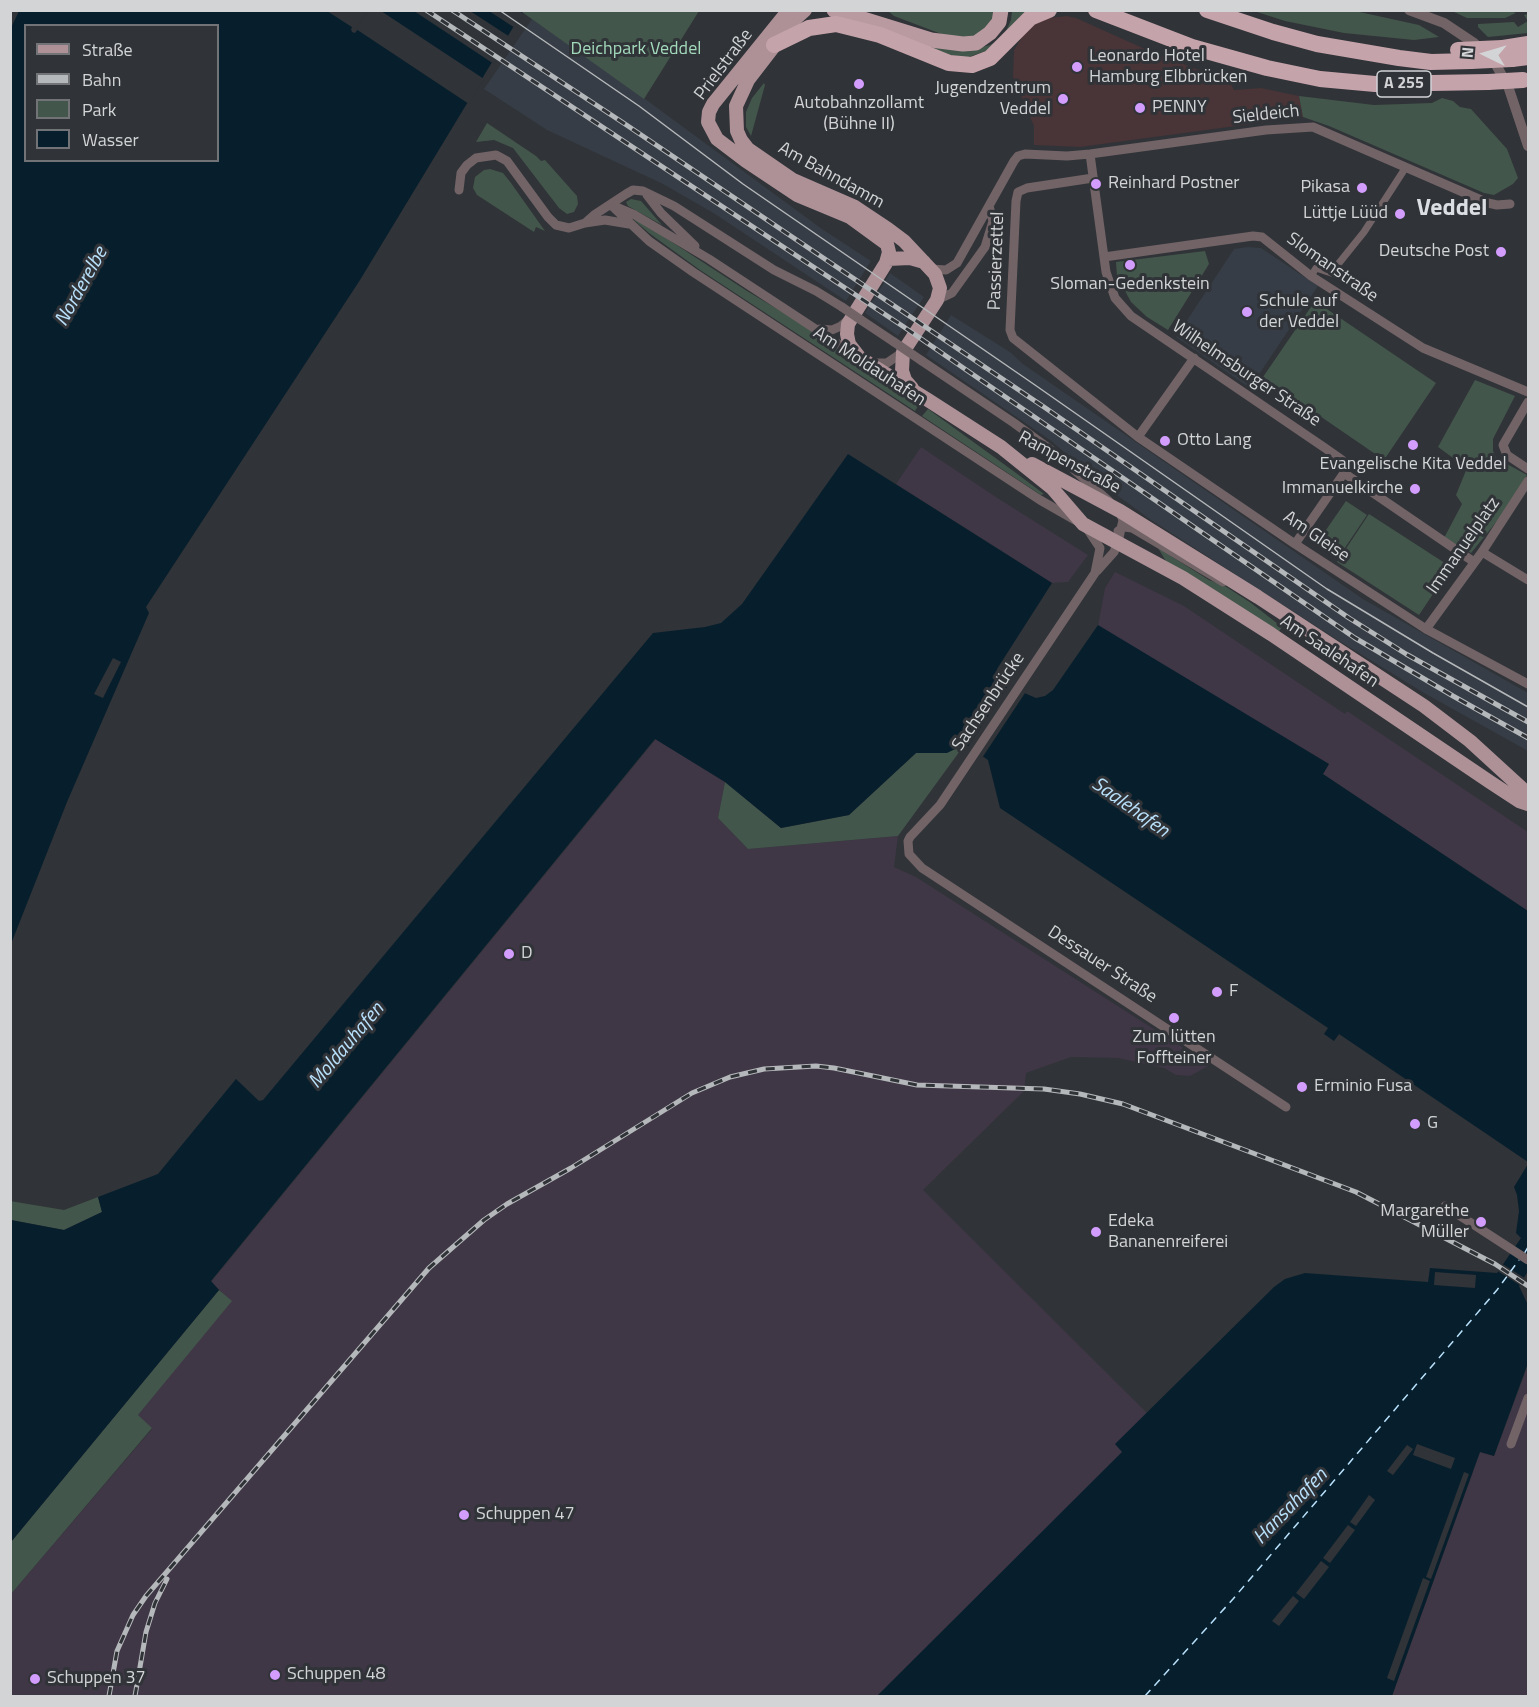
<!DOCTYPE html>
<meta charset="utf-8">
<style>
body{margin:0}
#map{position:relative;width:1539px;height:1707px;overflow:hidden;background:#303337;font-family:"Titillium Web",sans-serif}
canvas{display:block}
.frame{position:absolute;inset:0;border:12px solid #d2d4d6;pointer-events:none}
.legend{position:absolute;left:24px;top:24px;width:195px;height:138px;box-sizing:border-box;background:#303337;border:2px solid #717377;margin:0;padding:8px 10px;list-style:none;font-size:18px;color:#d2d4d6}
.legend li{display:flex;align-items:center;gap:12px;height:30px}
.legend b{width:30px;border:2px solid #717377}
.north{position:absolute;left:1455px;top:24px;width:60px;height:60px;-webkit-text-stroke:4px #303337;paint-order:stroke;rotate:275deg;font-size:16px;font-weight:700;line-height:24px;text-align:center;color:#d2d4d6}
.north::after{content:'';display:block;margin:auto;width:21px;height:27px;background:#d2d4d6;clip-path:polygon(50% 0,100% 100%,50% 72%,0 100%)}
</style>
<div id="map">
<canvas width="1539" height="1707"></canvas>
<div class="frame"></div>
<ul class="legend">
<li><b style="height:8px;background:#ad9197"></b>Straße</li>
<li><b style="height:8px;background:#b5b8ba"></b>Bahn</li>
<li><b style="height:16px;background:#43564b"></b>Park</li>
<li><b style="height:16px;background:#071f2d"></b>Wasser</li>
</ul>
<div class="north">N</div>
</div>
<script>
const g = document.querySelector('canvas').getContext('2d');
g.lineJoin = 'round';
function paint(path, color) {
  g.fillStyle = color;
  g.fill(path, 'evenodd');
}
function shape(rows) {
  const path = new Path2D();
  for (const r of rows) {
    path.moveTo(r[0], r[1]);
    for (let i = 2; i < r.length; i += 2) path.lineTo(r[i], r[i + 1]);
  }
  return path;
}
function stroke(path, color, width, dash) {
  g.strokeStyle = color;
  g.lineWidth = width;
  g.lineCap = dash ? 'butt' : 'round';
  g.setLineDash(dash || []);
  g.stroke(path);
}
function write(font, color, halo, rows, align = 'center') {
  g.font = font + ' "Titillium Web",sans-serif';
  g.lineWidth = 6;
  g.setLineDash([]);
  g.textBaseline = 'middle';
  g.strokeStyle = halo;
  g.fillStyle = color;
  for (const [text, x, y, turn = 0] of rows) {
    g.save();
    g.translate(x, y);
    g.rotate((+turn || 0) * Math.PI / 180);
    g.textAlign = isNaN(turn) ? turn : align;
    if (halo) g.strokeText(text, 0, 0);
    g.fillText(text, 0, 0);
    g.restore();
  }
}
paint(shape([
 [1067,16,1076,18,1145,49,1196,69,1226,75,1234,90,1261,88,1299,96,1303,117,1080,147,1034,145,1034,126,1013,77,1014,50,1024,34,1036,23,1049,18]
]), '#493437');
paint(shape([
 [921,447,999,499,1088,555,1068,582,1052,583,896,484],
 [1115,572,1184,606,1345,714,1347,711,1528,832,1528,911,1323,774,1329,764,1098,626,1105,588],
 [656,739,725,782,718,818,748,849,898,836,894,867,916,877,1210,1065,1190,1076,1176,1075,1164,1068,1118,1058,1071,1057,1026,1073,1024,1091,923,1190,1147,1413,1116,1444,1123,1452,877,1696,11,1696,11,1594,152,1429,138,1415,231,1301,211,1282],
 [1528,1365,1527,1696,1392,1696,1480,1452,1494,1456]
]), '#3f3646');
paint(shape([
 [532,19,637,93,822,229,871,261,846,301,715,214,663,184,547,130,484,89],
 [1248,247,1261,248,1318,286,1250,388,1176,337,1234,249],
 [890,273,924,297,898,336,865,313],
 [951,315,1010,352,1023,364,1363,599,1528,693,1528,751,1424,693,1336,639,1151,520,1099,482,1050,440,926,355]
]), '#363d46');
paint(shape([
 [523,10,699,11,644,99,522,12],
 [1508,10,1516,13,1505,18,1467,18,1452,11],
 [888,11,996,11,990,25,973,38,944,35,894,16],
 [1012,11,1033,11,991,49,966,58,957,58,933,50,933,47,982,47,990,45,997,41,1006,31,1011,20],
 [1254,11,1355,11,1419,25,1439,37,1414,40,1344,33,1285,21],
 [1528,14,1528,33,1488,37,1478,27,1478,24,1514,22,1518,27,1528,21,1524,15],
 [764,83,765,85,751,136,746,127,746,112,752,98],
 [1299,96,1374,105,1432,103,1442,98,1453,101,1460,107,1471,109,1507,149,1518,178,1513,184,1494,195,1484,193,1329,126,1303,117],
 [487,123,536,156,541,161,545,160,577,196,578,204,574,212,567,214,559,208,513,148,494,140,476,142],
 [490,169,503,173,511,183,545,231,536,227,534,232,477,195,473,188,475,177,484,170],
 [631,199,641,201,662,225,628,206,626,202],
 [635,218,747,291,809,328,920,403,915,411,700,270,649,233,634,220],
 [1205,251,1209,264,1168,330,1147,317,1131,302,1117,276,1116,262],
 [1315,301,1436,383,1384,460,1263,377],
 [1475,380,1515,396,1493,439,1493,451,1496,458,1527,475,1506,510,1471,553,1444,538,1462,504,1456,495,1467,468,1438,447],
 [928,409,1012,470,1044,494,1041,495,922,416],
 [1346,501,1367,515,1338,558,1317,543],
 [1369,514,1451,567,1419,615,1337,562],
 [1158,548,1209,580,1225,586,1251,603,1282,627,1278,633,1167,563],
 [965,744,898,836,748,849,718,818,725,782,781,828,849,815,916,753,946,753],
 [98,1197,102,1212,64,1230,11,1220,10,1201,64,1210],
 [219,1290,232,1301,138,1415,152,1428,11,1594,11,1542]
]), '#43564b');
paint(shape([
 [19,11,363,11,351,29,352,32,355,33,372,11,523,11,360,280,146,607,149,613,67,802,11,944,10,30],
 [26,26,218,26,218,160,26,160],
 [848,454,1052,583,997,669,996,675,1008,686,1036,698,1045,696,1053,690,1098,625,1329,764,1323,774,1528,911,1528,1162,1339,1034,1334,1041,1324,1034,1328,1028,1000,808,988,760,965,744,947,753,916,753,849,815,781,828,725,782,655,739,211,1281,219,1290,11,1542,11,1220,64,1230,102,1212,98,1197,158,1174,236,1079,259,1101,263,1100,653,633,705,627,721,623,742,604],
 [1528,1164,1528,1271,1519,1286,1528,1305,1528,1363,1494,1456,1480,1452,1392,1696,877,1696,1122,1452,1115,1444,1274,1287,1285,1279,1305,1273,1428,1282,1430,1268,1497,1273,1521,1238,1516,1233,1519,1211,1517,1195,1514,1187]
]), '#071f2d');
paint(shape([
 [366,10,355,29,327,11,327,10],
 [369,10,381,11,484,79,469,104,356,29],
 [414,11,470,11,510,37,494,64],
 [489,11,519,11,524,14,515,28],
 [113,658,121,662,103,698,94,694],
 [1009,684,1027,690,982,758,967,748],
 [1501,1263,1526,1279,1523,1287,1496,1270],
 [1435,1272,1476,1275,1475,1288,1434,1285],
 [1417,1444,1455,1458,1451,1469,1413,1455],
 [1407,1445,1413,1449,1393,1475,1387,1471],
 [1464,1472,1469,1474,1431,1579,1426,1577],
 [1369,1495,1375,1500,1356,1526,1350,1522],
 [1348,1525,1355,1530,1330,1563,1323,1558],
 [1321,1561,1329,1567,1304,1599,1296,1593],
 [1423,1578,1430,1581,1394,1681,1387,1678],
 [1293,1596,1299,1601,1279,1626,1272,1621]
]), '#303337');
stroke(shape([
 [1524,1254,1528,1247],
 [1145,1696,1233,1599,1497,1290,1519,1260]
]), '#b9e1fc', 1.5, [8, 6]);
stroke(shape([
 [1311,276,1316,268,1331,273,1364,232,1406,167]
]), '#716366', 7);
stroke(shape([
 [1090,154,1106,272,1115,298,1131,316,1325,448,1342,460,1344,473,1474,562],
 [1093,178,1027,188,1018,192,1016,201,1010,330,1013,338,1138,437,1295,544,1426,629,1528,684],
 [459,190,461,173,467,165,476,158,496,155,507,161,548,217,556,225,569,228,585,223,605,220,629,224],
 [647,195,661,213,695,246],
 [611,205,649,241,693,272,1040,500,1075,520],
 [616,207,635,215,709,259,852,353],
 [585,223,594,215,626,194,633,190,643,191,674,206,774,270,816,291,842,307],
 [1104,257,1253,236,1262,237,1311,276,1423,348,1528,392],
 [931,269,946,270,957,263,1014,161,1018,156,1025,154,1067,156,1090,154,1266,130,1313,127,1488,203,1497,205,1510,204],
 [937,300,952,293,985,247,993,221,989,206],
 [861,320,894,342],
 [820,329,832,330,841,326,850,318],
 [922,361,1014,423,1055,453,1109,501],
 [872,363,887,363,903,352],
 [1528,402,1503,445,1507,455,1528,469],
 [1138,437,1194,358],
 [1088,530,1100,548,1095,573,940,805,910,837,908,841,909,854,922,868,1286,1107],
 [1118,531,1124,527,1132,528,1223,582],
 [1295,544,1344,473],
 [1482,552,1528,580],
 [1097,571,1114,552,1118,542,1123,520,1119,510],
 [1426,629,1482,552,1528,481],
 [1445,1206,1528,1260],
 [1511,1444,1528,1398]
]), '#716366', 9);
stroke(shape([
 [1409,10,1444,23,1474,43,1486,54,1496,65,1508,86,1528,146]
]), '#716366', 10);
stroke(shape([
 [789,10,713,104,709,112,708,122,717,139,746,161,797,195,850,217,887,244,889,252,886,263,848,324,847,334,849,344,860,358,928,400,1001,447,1052,488,1083,524,1183,578,1271,634,1490,782,1519,801,1528,804],
 [805,10,795,19,748,80,736,106,737,131,741,140,748,149,793,180,855,207,888,229,904,241,935,274,940,288,937,300,903,352,902,371,905,380,912,388],
 [888,259,910,258,924,262],
 [1032,464,1120,511,1258,597,1424,706,1470,741,1528,794]
]), '#ad9197', 14);
stroke(shape([
 [834,10,931,40,963,44,976,43,990,33,999,22,1001,10]
]), '#b99aa0', 15);
stroke(shape([
 [1096,10,1192,47,1267,68,1320,79,1375,84,1488,82],
 [1207,10,1273,32,1317,44,1399,58,1431,62,1471,61],
 [774,45,809,28,836,24,880,35,949,63,972,65,990,58,1030,18,1049,10],
 [1503,48,1528,44],
 [1512,59,1528,57]
]), '#c5a3aa', 16);
stroke(shape([
 [499,10,639,106,743,184,1035,385,1327,589,1433,653,1528,707]
]), '#b5b8ba', 1.5);
const rail = shape([
 [426,10,904,327,1355,638,1453,696,1528,738],
 [452,10,625,124,1044,407,1349,618,1406,654,1528,722],
 [109,1696,117,1651,133,1615,146,1596,429,1268,484,1220,507,1204,571,1168,692,1093,730,1077,764,1069,816,1066,834,1068,917,1085,1044,1089,1080,1094,1123,1104,1356,1192,1495,1264,1528,1286],
 [135,1696,146,1632,155,1603,167,1579]
]);
stroke(rail, '#b5b8ba', 5);
stroke(rail, '#303337', 3, [9]);
stroke(shape([
 [842,307,861,320],
 [894,342,922,361]
]), '#716366', 9);
stroke(shape([
 [1458,50,1503,48],
 [1471,61,1512,59],
 [1488,82,1523,80]
]), '#c5a3aa', 16);
for (const [x, y, r, color] of [
 [1077,67,6,"#d29dfd"],
 [859,84,6,"#d29dfd"],
 [1063,99,6,"#d29dfd"],
 [1140,108,6,"#d29dfd"],
 [1096,184,6,"#d29dfd"],
 [1362,188,6,"#d29dfd"],
 [1400,214,6,"#d29dfd"],
 [1501,252,6,"#d29dfd"],
 [1130,265,6,"#d29dfd"],
 [1247,312,6,"#d29dfd"],
 [1165,441,6,"#d29dfd"],
 [1413,445,6,"#d29dfd"],
 [1415,489,6,"#d29dfd"],
 [509,954,6,"#d29dfd"],
 [1217,992,6,"#d29dfd"],
 [1174,1018,6,"#d29dfd"],
 [1302,1087,6,"#d29dfd"],
 [1415,1124,6,"#d29dfd"],
 [1481,1222,6,"#d29dfd"],
 [1096,1232,6,"#d29dfd"],
 [464,1515,6,"#d29dfd"],
 [275,1675,6,"#d29dfd"],
 [35,1679,6,"#d29dfd"]
]) {
  const dot = new Path2D();
  dot.arc(x, y, r, 0, 2 * Math.PI);
  g.fillStyle = color;
  g.fill(dot);
  stroke(dot, '#303337', 2);
}
for (const [x, y, w] of [
 [1404,84,54]
]) {
  const box = new Path2D();
  box.roundRect(x - w / 2, y - 13, w, 26, 4.5);
  g.fillStyle = '#303337';
  g.fill(box);
  stroke(box, '#d2d4d6', 1.5);
}
write('bold 16px', '#d2d4d6', null, [
 ["A 255",1404,84]
]);
write('18px', '#a3dabc', '#303337', [
 ["Deichpark Veddel",636,50]
]);
write('18px', '#d2d4d6', '#303337', [
 ["Leonardo Hotel",1089,57],
 ["Hamburg Elbbrücken",1089,78],
 ["Jugendzentrum",1051,89,"right"],
 ["Veddel",1051,110,"right"],
 ["Autobahnzollamt",859,104,"center"],
 ["(Bühne II)",859,125,"center"],
 ["PENNY",1152,108],
 ["Reinhard Postner",1108,184],
 ["Pikasa",1350,188,"right"],
 ["Lüttje Lüüd",1388,214,"right"],
 ["Deutsche Post",1489,252,"right"],
 ["Sloman-Gedenkstein",1130,285,"center"],
 ["Schule auf",1259,302],
 ["der Veddel",1259,323],
 ["Otto Lang",1177,441],
 ["Evangelische Kita Veddel",1413,465,"center"],
 ["Immanuelkirche",1403,489,"right"],
 ["D",521,954],
 ["F",1229,992],
 ["Zum lütten",1174,1038,"center"],
 ["Foffteiner",1174,1059,"center"],
 ["Erminio Fusa",1314,1087],
 ["G",1427,1124],
 ["Margarethe",1469,1212,"right"],
 ["Müller",1469,1233,"right"],
 ["Edeka",1108,1222],
 ["Bananenreiferei",1108,1243],
 ["Schuppen 47",476,1515],
 ["Schuppen 48",287,1675],
 ["Schuppen 37",47,1679]
], 'left');
write('18px', '#d2d4d6', '#303337', [
 ["Prielstraße",724,65,-53],
 ["Sieldeich",1266,115,-6],
 ["Am Bahndamm",831,176,29],
 ["Passierzettel",997,261,-88],
 ["Slomanstraße",1332,268,35],
 ["Am Moldauhafen",869,367,33],
 ["Wilhelmsburger Straße",1246,374,34],
 ["Rampenstraße",1069,463,28],
 ["Am Gleise",1316,537,34],
 ["Immanuelplatz",1464,546,-55],
 ["Am Saalehafen",1329,652,34],
 ["Sachsenbrücke",989,702,-56],
 ["Dessauer Straße",1102,965,33]
]);
write('italic 20px', '#b9e1fc', '#303337', [
 ["Norderelbe",82,287,-61],
 ["Saalehafen",1130,808,35],
 ["Moldauhafen",347,1046,-50],
 ["Hansahafen",1291,1507,-46]
]);
write('bold 24px', '#dbdfe4', '#303337', [
 ["Veddel",1452,209]
]);
</script>
